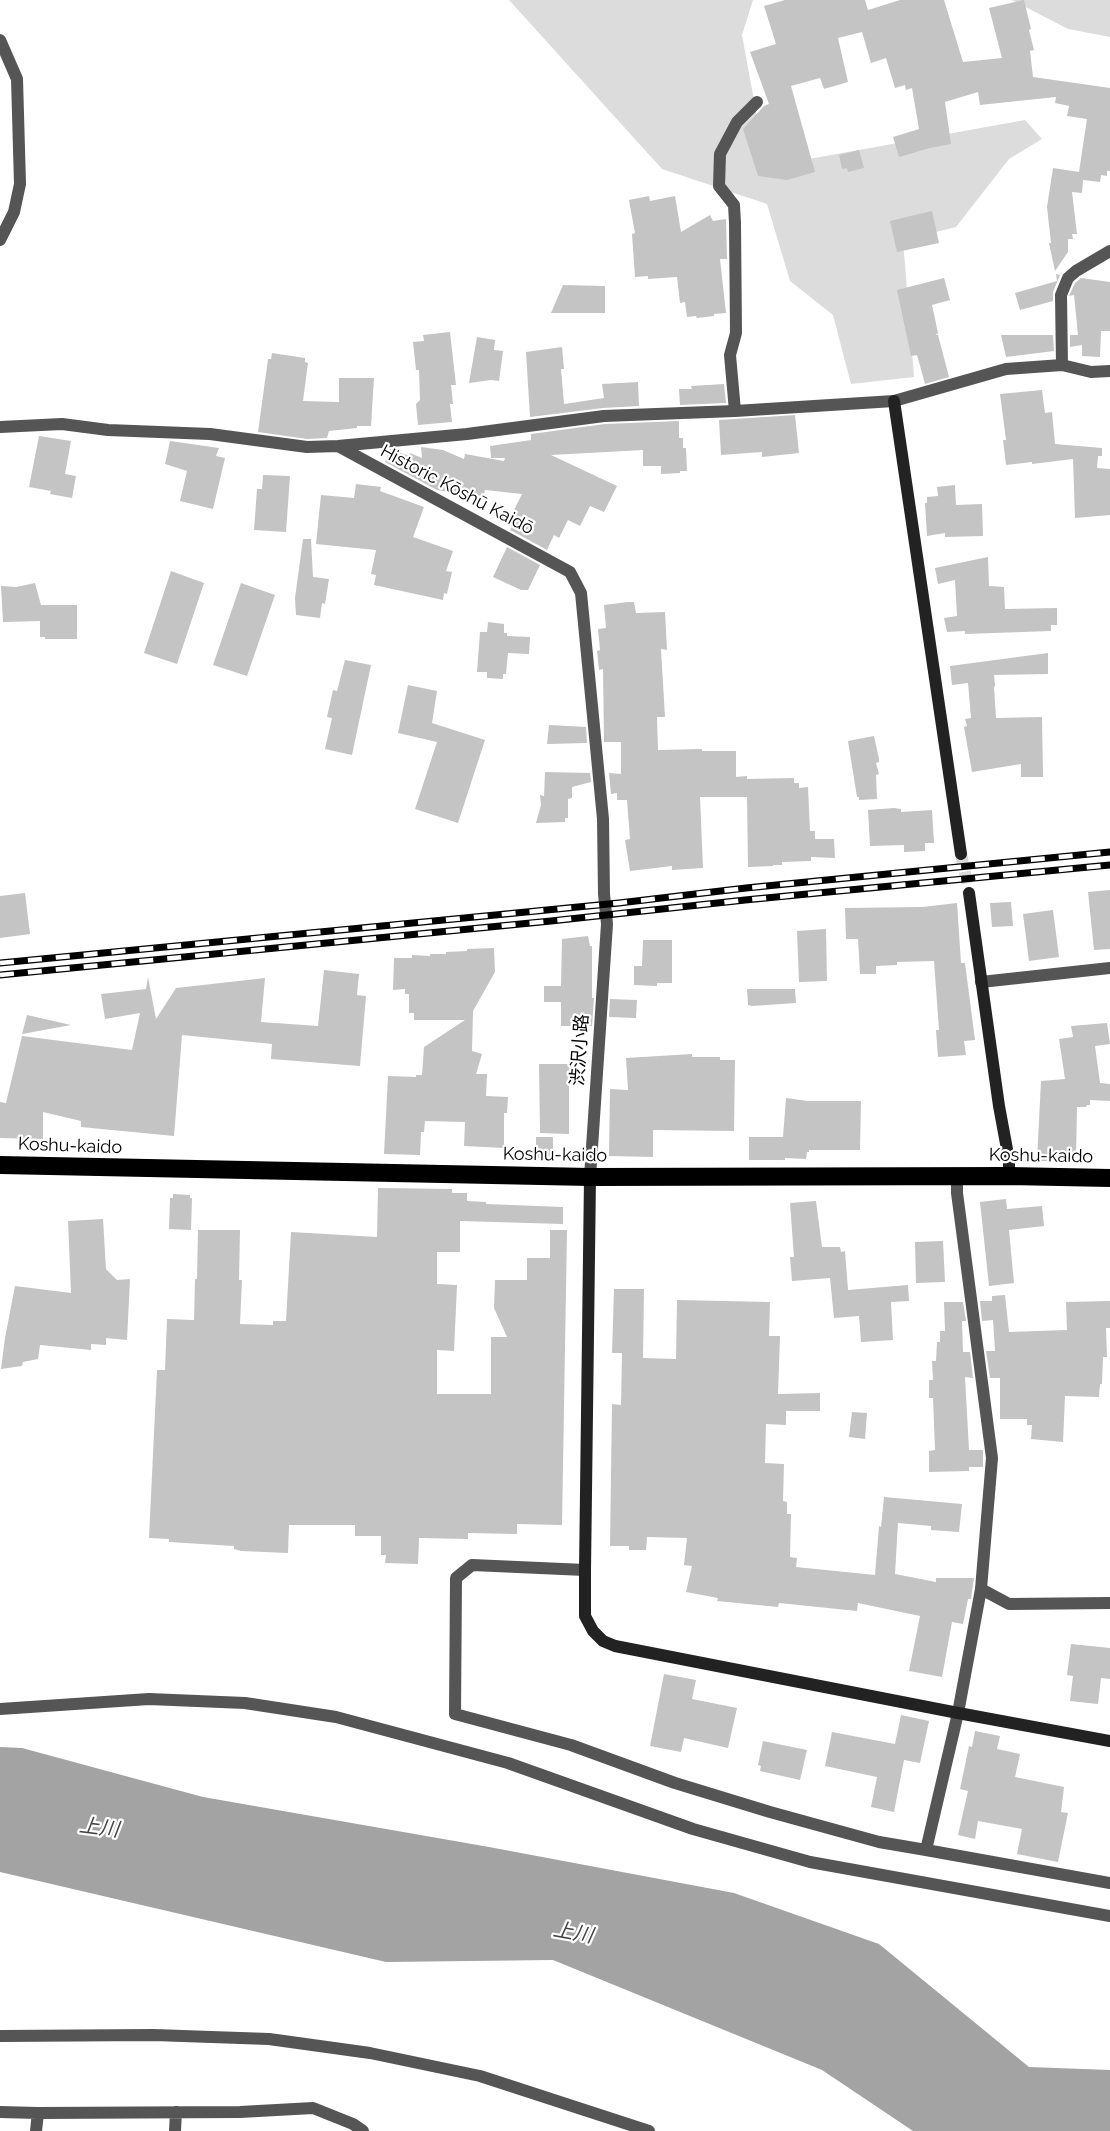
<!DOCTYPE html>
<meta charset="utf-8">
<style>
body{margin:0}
canvas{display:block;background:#fff}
</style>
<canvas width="1110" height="2131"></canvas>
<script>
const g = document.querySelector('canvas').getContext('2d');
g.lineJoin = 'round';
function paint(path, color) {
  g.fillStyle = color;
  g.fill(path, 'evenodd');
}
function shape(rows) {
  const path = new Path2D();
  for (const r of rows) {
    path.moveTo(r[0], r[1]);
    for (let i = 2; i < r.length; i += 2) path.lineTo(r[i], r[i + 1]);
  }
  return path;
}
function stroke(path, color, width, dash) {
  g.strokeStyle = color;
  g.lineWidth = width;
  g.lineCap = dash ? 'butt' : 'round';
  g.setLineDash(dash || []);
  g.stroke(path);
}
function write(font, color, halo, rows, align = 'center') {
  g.font = font + ' Raleway,"Noto Sans JP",sans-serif';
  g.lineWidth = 4.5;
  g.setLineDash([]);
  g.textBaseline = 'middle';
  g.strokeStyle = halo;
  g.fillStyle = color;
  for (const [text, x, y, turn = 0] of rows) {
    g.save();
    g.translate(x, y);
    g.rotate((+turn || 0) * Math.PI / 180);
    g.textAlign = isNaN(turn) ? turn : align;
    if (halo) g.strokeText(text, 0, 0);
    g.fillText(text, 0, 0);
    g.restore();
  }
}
paint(shape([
 [509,0,753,0,742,35,765,160,809,159,1025,120,1042,139,1009,159,956,227,903,240,914,377,851,384,833,315,790,281,767,204,662,169],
 [1012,0,1110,0,1110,37,1068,29]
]), '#dcdcdc');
paint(shape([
 [0,1747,22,1748,203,1797,489,1847,734,1893,879,1944,1029,2067,1110,2070,1110,2131,913,2131,822,2070,553,1960,386,1962,0,1872]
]), '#a3a3a3');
paint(shape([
 [785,0,865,0,868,10,900,0,944,0,963,62,1002,58,989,8,1024,0,1031,29,1029,30,1034,50,1030,51,1033,77,1110,88,1110,171,1107,171,1107,176,1101,175,1100,182,1083,180,1082,193,1072,192,1077,234,1072,234,1073,239,1068,239,1068,252,1055,271,1049,243,1051,243,1047,207,1053,168,1079,172,1087,119,1067,116,1069,106,1055,103,1056,97,980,105,978,92,945,102,951,144,930,148,899,157,893,137,919,129,912,88,906,90,905,85,895,88,886,58,871,63,862,32,838,38,848,82,824,89,820,78,791,86,815,172,787,180,758,176,743,129,764,106,769,104,750,52,776,44,764,6],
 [859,150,864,168,848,172,847,168,842,169,839,155],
 [649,196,650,201,675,196,681,232,710,215,713,221,726,219,727,259,720,259,726,313,714,314,714,316,697,318,696,316,687,317,685,302,680,303,677,277,648,279,648,276,635,277,632,234,635,233,629,200],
 [932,211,939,243,897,252,890,221],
 [1056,274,1060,275,1053,292,1053,301,1020,310,1015,293,1057,281],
 [944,278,950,300,932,305,938,333,936,335,938,335,949,377,925,384,917,355,911,356,897,290],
 [1081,278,1110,282,1110,331,1101,331,1100,357,1082,356,1082,345,1070,347,1070,335,1078,335,1074,295,1069,296,1075,283],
 [563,285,605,286,605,313,551,313],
 [450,332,456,385,451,385,453,404,450,404,452,422,418,425,416,404,420,400,419,370,416,370,413,342,424,341,423,335],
 [1001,335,1053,335,1054,351,1006,357],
 [477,337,495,340,494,350,503,351,499,381,491,380,469,383],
 [562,347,564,369,561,369,564,404,604,398,602,384,638,382,639,406,603,408,530,417,526,352],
 [272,353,305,358,305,362,308,363,303,401,339,402,339,378,374,378,371,426,357,426,357,428,329,431,327,438,307,439,258,432,268,359,271,359],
 [724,384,726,403,680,405,679,389,692,389,691,386],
 [1042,390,1045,413,1052,412,1055,444,1102,448,1102,456,1098,456,1097,468,1110,469,1110,515,1075,518,1073,459,1032,464,1032,462,1006,465,1003,440,1006,440,1000,394],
 [795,415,799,453,762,457,762,452,721,455,719,420],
 [679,421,679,438,683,438,683,448,686,448,687,471,680,471,680,473,661,474,661,466,643,466,643,450,551,455,617,486,604,512,590,506,580,526,568,520,559,538,554,535,547,550,514,532,510,530,512,527,507,524,522,494,485,490,483,498,437,490,385,462,390,449,409,456,410,453,422,458,421,447,443,450,464,459,465,454,504,461,505,458,491,458,490,446,531,440,531,434,605,424],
 [39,436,71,441,65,474,76,476,72,498,50,494,51,491,29,487],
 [170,441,219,448,216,456,225,458,213,509,180,501,187,471,165,464],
 [263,475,290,476,286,532,254,530,257,489,262,489],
 [356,484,381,487,380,491,424,507,413,537,453,551,446,571,452,572,447,594,444,593,443,600,374,585,376,575,371,574,376,550,316,544,321,495,354,498],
 [955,485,956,505,982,504,983,536,945,537,945,533,927,536,925,503,927,503,927,497,938,496,937,487],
 [303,539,311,539,313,577,329,579,325,604,322,603,320,618,296,615,295,598],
 [507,547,540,565,528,590,521,590,493,577],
 [988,557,989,586,1004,587,1005,609,1057,608,1057,625,1051,625,1051,631,965,634,965,631,947,632,944,618,957,616,955,580,938,584,935,568],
 [171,571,204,583,177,664,144,653],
 [35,583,41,605,77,605,77,639,45,639,45,637,40,637,40,621,3,622,1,586,16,587],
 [241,583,275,595,247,676,213,665],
 [628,602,634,602,636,613,665,612,667,650,661,649,665,717,657,717,658,750,702,749,702,751,736,751,736,777,747,776,747,779,794,778,794,783,799,783,799,788,808,787,810,831,815,831,815,839,834,839,835,858,811,857,811,861,782,862,782,865,773,865,773,866,748,867,747,797,700,797,703,868,672,870,672,866,630,871,625,840,630,839,627,800,617,800,617,793,611,794,609,773,621,774,621,742,604,742,603,669,599,670,597,651,600,650,598,629,606,628,604,605],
 [488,622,504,624,504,633,507,633,507,636,530,637,529,654,508,653,506,674,503,674,503,679,487,678,487,672,477,672,480,632,487,632],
 [1048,653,1048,674,994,675,995,686,994,687,996,718,1042,717,1043,777,1021,777,1021,764,972,772,964,727,967,726,965,719,971,718,968,683,952,685,950,666],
 [345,660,371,665,352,755,325,749,332,718,327,717,333,690,337,691],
 [408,685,437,691,432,723,485,740,458,823,415,809,437,742,398,733],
 [549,725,586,727,587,743,547,744],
 [874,736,879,759,879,762,876,763,879,774,876,775,877,799,859,800,859,797,857,797,848,741],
 [545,772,590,773,591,782,572,787,572,798,568,799,568,818,565,818,565,822,536,823,541,805,540,795,544,796],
 [894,808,901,809,901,812,932,810,934,843,925,843,925,851,904,852,904,845,870,846,868,810],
 [1110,890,1110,949,1094,950,1088,892],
 [25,893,30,934,0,938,0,896],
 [1011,902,1013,926,992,927,990,903],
 [957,903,961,963,965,963,975,1040,964,1041,966,1055,938,1057,936,1030,939,1030,934,961,897,962,897,965,876,966,876,974,860,974,858,939,846,939,845,908,922,907],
 [1053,910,1059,957,1029,961,1023,914],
 [826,929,827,981,799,982,797,931],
 [588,936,590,946,592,946,592,998,594,998,592,1026,561,1026,561,1002,544,1002,544,986,561,986,562,939],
 [643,940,672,940,672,983,657,983,657,986,634,985,634,966,642,966],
 [494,948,495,972,473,1011,472,1051,482,1054,476,1074,487,1074,486,1096,508,1097,507,1113,504,1113,504,1148,464,1146,465,1122,425,1121,424,1132,421,1132,420,1155,384,1154,388,1076,416,1077,416,1075,422,1075,424,1047,465,1020,414,1020,414,1013,409,1013,409,994,405,994,405,989,393,990,394,958,412,958,412,955,430,956,430,954,446,954,446,952,467,951,467,949],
 [324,970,359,974,357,995,366,996,360,1066,271,1059,272,1044,182,1035,174,1136,81,1127,81,1121,43,1112,43,1139,0,1138,0,1102,6,1103,22,1036,132,1050,140,1013,105,1019,101,994,146,989,148,977,156,1019,176,988,265,978,261,1022,318,1026],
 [747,989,795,989,796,1003,752,1006,748,1005],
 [610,999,637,1000,636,1018,609,1017],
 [27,1015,71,1025,22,1034],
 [1107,1023,1110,1044,1095,1046,1100,1083,1110,1084,1110,1101,1090,1100,1090,1105,1087,1105,1086,1107,1077,1107,1076,1158,1072,1158,1073,1161,1037,1161,1041,1081,1065,1079,1059,1039,1073,1037,1071,1026],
 [692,1054,692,1057,720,1057,720,1060,735,1060,734,1131,653,1130,653,1157,609,1156,610,1089,628,1090,626,1058],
 [539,1064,569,1064,569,1134,540,1133],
 [786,1098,808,1101,861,1101,860,1150,809,1150,809,1152,807,1152,806,1159,785,1158,785,1160,749,1160,749,1137,783,1137],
 [536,1137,553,1137,553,1158,536,1158],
 [378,1188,452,1189,452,1193,467,1193,467,1201,486,1202,486,1204,563,1207,563,1224,460,1221,460,1252,437,1252,437,1284,457,1285,454,1351,437,1350,437,1394,491,1394,491,1337,507,1337,494,1308,495,1280,527,1280,527,1258,550,1258,550,1230,567,1230,562,1525,517,1524,517,1534,468,1533,468,1539,419,1538,418,1564,385,1563,386,1555,381,1555,381,1536,355,1536,355,1525,289,1525,288,1553,241,1551,234,1549,234,1546,169,1542,169,1539,149,1538,157,1370,165,1370,167,1319,194,1320,195,1279,197,1279,198,1230,240,1230,239,1280,242,1280,240,1324,273,1325,273,1321,286,1321,291,1232,377,1237],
 [173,1194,190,1195,190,1198,192,1198,191,1230,169,1229,170,1198,173,1198],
 [1006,1199,1007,1209,1042,1206,1044,1226,1009,1230,1014,1283,989,1286,980,1202],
 [816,1201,822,1247,840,1247,841,1252,845,1251,848,1290,908,1285,909,1301,891,1302,893,1340,861,1342,859,1316,834,1318,830,1278,792,1281,790,1257,794,1257,790,1203],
 [103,1219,106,1269,117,1280,130,1279,127,1340,106,1338,106,1345,91,1344,91,1350,40,1345,38,1359,23,1362,22,1366,1,1369,5,1338,15,1286,71,1293,68,1221],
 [943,1241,945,1282,916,1283,915,1242],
 [614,1289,644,1289,643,1358,676,1359,677,1300,770,1302,769,1336,780,1336,778,1394,820,1393,820,1411,786,1411,786,1425,766,1424,765,1463,784,1464,783,1501,787,1502,787,1514,791,1514,790,1557,797,1558,796,1567,875,1575,879,1526,881,1527,884,1497,962,1504,959,1532,931,1530,931,1526,898,1523,895,1574,936,1582,936,1578,974,1578,971,1599,968,1599,963,1624,952,1622,942,1677,909,1671,920,1616,858,1603,857,1611,779,1603,778,1607,717,1601,718,1598,686,1592,692,1566,684,1565,687,1538,647,1537,646,1550,629,1550,629,1546,610,1546,612,1404,621,1405,622,1353,612,1353],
 [1005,1295,1009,1332,1067,1330,1066,1302,1110,1301,1110,1328,1106,1328,1107,1357,1103,1357,1102,1384,1100,1384,1099,1397,1065,1396,1063,1442,1031,1439,1032,1425,1027,1425,1027,1419,1000,1419,1000,1378,990,1378,986,1351,995,1351,993,1320,982,1321,980,1301,992,1301,992,1296],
 [944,1302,963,1302,966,1321,962,1321,963,1352,970,1352,973,1378,965,1377,969,1450,983,1450,983,1467,969,1467,969,1471,929,1472,929,1451,935,1450,933,1398,929,1398,929,1380,933,1380,932,1361,936,1361,937,1342,940,1342,940,1331,945,1331],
 [852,1412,867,1413,865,1439,849,1437],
 [1071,1644,1110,1648,1110,1679,1101,1678,1098,1704,1070,1701,1073,1676,1067,1675],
 [664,1674,696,1680,692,1699,737,1708,728,1748,684,1738,681,1752,650,1746],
 [901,1715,929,1721,920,1763,904,1760,894,1812,871,1807,877,1777,825,1766,832,1732,895,1744],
 [975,1731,1000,1736,997,1749,1020,1754,1015,1777,1064,1787,1061,1812,1068,1813,1058,1862,1017,1854,1022,1829,978,1821,975,1839,958,1835,968,1791,960,1789,969,1746,972,1747],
 [763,1741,807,1750,800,1780,760,1771,761,1766,758,1765]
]), '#c4c4c4');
stroke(shape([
 [961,854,969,893]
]), '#d9d9d9', 12, [12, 6]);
stroke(shape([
 [0,40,17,79,20,184,14,212,0,240],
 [1062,365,1061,295,1068,278,1076,271,1110,251],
 [735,411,730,355,736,333,735,223,734,205,719,186,720,154,737,122,757,102],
 [0,427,62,424,108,430,210,434,307,447,338,446,467,434,604,416,735,411,894,401,1006,369,1062,365,1091,372,1110,371],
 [338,446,570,572,581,593,603,819,604,894,607,924,590,1177],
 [981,982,1110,968],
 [957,1176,957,1193,992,1458,981,1589,958,1713,926,1850,1110,1883],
 [585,1570,472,1565,456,1578,455,1714,571,1745,675,1783,770,1812,879,1842,926,1850],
 [981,1589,1009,1604,1110,1603],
 [0,1709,149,1699,245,1703,336,1717,508,1763,693,1829,810,1862,1110,1916],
 [0,2036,154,2035,269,2039,370,2053,480,2076,649,2131],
 [0,2112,38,2113,240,2112,313,2108,353,2124,363,2131],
 [36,2131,38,2113],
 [175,2131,176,2112]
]), '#555', 12);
stroke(shape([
 [894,401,961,854],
 [969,893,999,1106,1009,1160,1009,1176],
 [590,1177,585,1570,585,1616,593,1631,603,1641,615,1646,958,1713,1110,1741]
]), '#222', 12);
stroke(shape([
 [0,1165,590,1177,1009,1176,1110,1178]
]), '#000', 18);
const rail = shape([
 [0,963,619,903,746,888,1110,852],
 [0,975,551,921,745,900,1110,865]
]);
stroke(rail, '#000', 7);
stroke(rail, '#fff', 4.5, [14]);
write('18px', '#000', '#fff', [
 ["Historic Kōshū Kaidō",457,490,28],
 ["渋沢小路",580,1050,-86],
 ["Koshu-kaido",70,1146,2],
 ["Koshu-kaido",555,1155,1],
 ["Koshu-kaido",1041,1156,1]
]);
write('italic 20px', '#444', '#fff', [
 ["上川",99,1828,7],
 ["上川",573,1933,10]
]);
</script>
